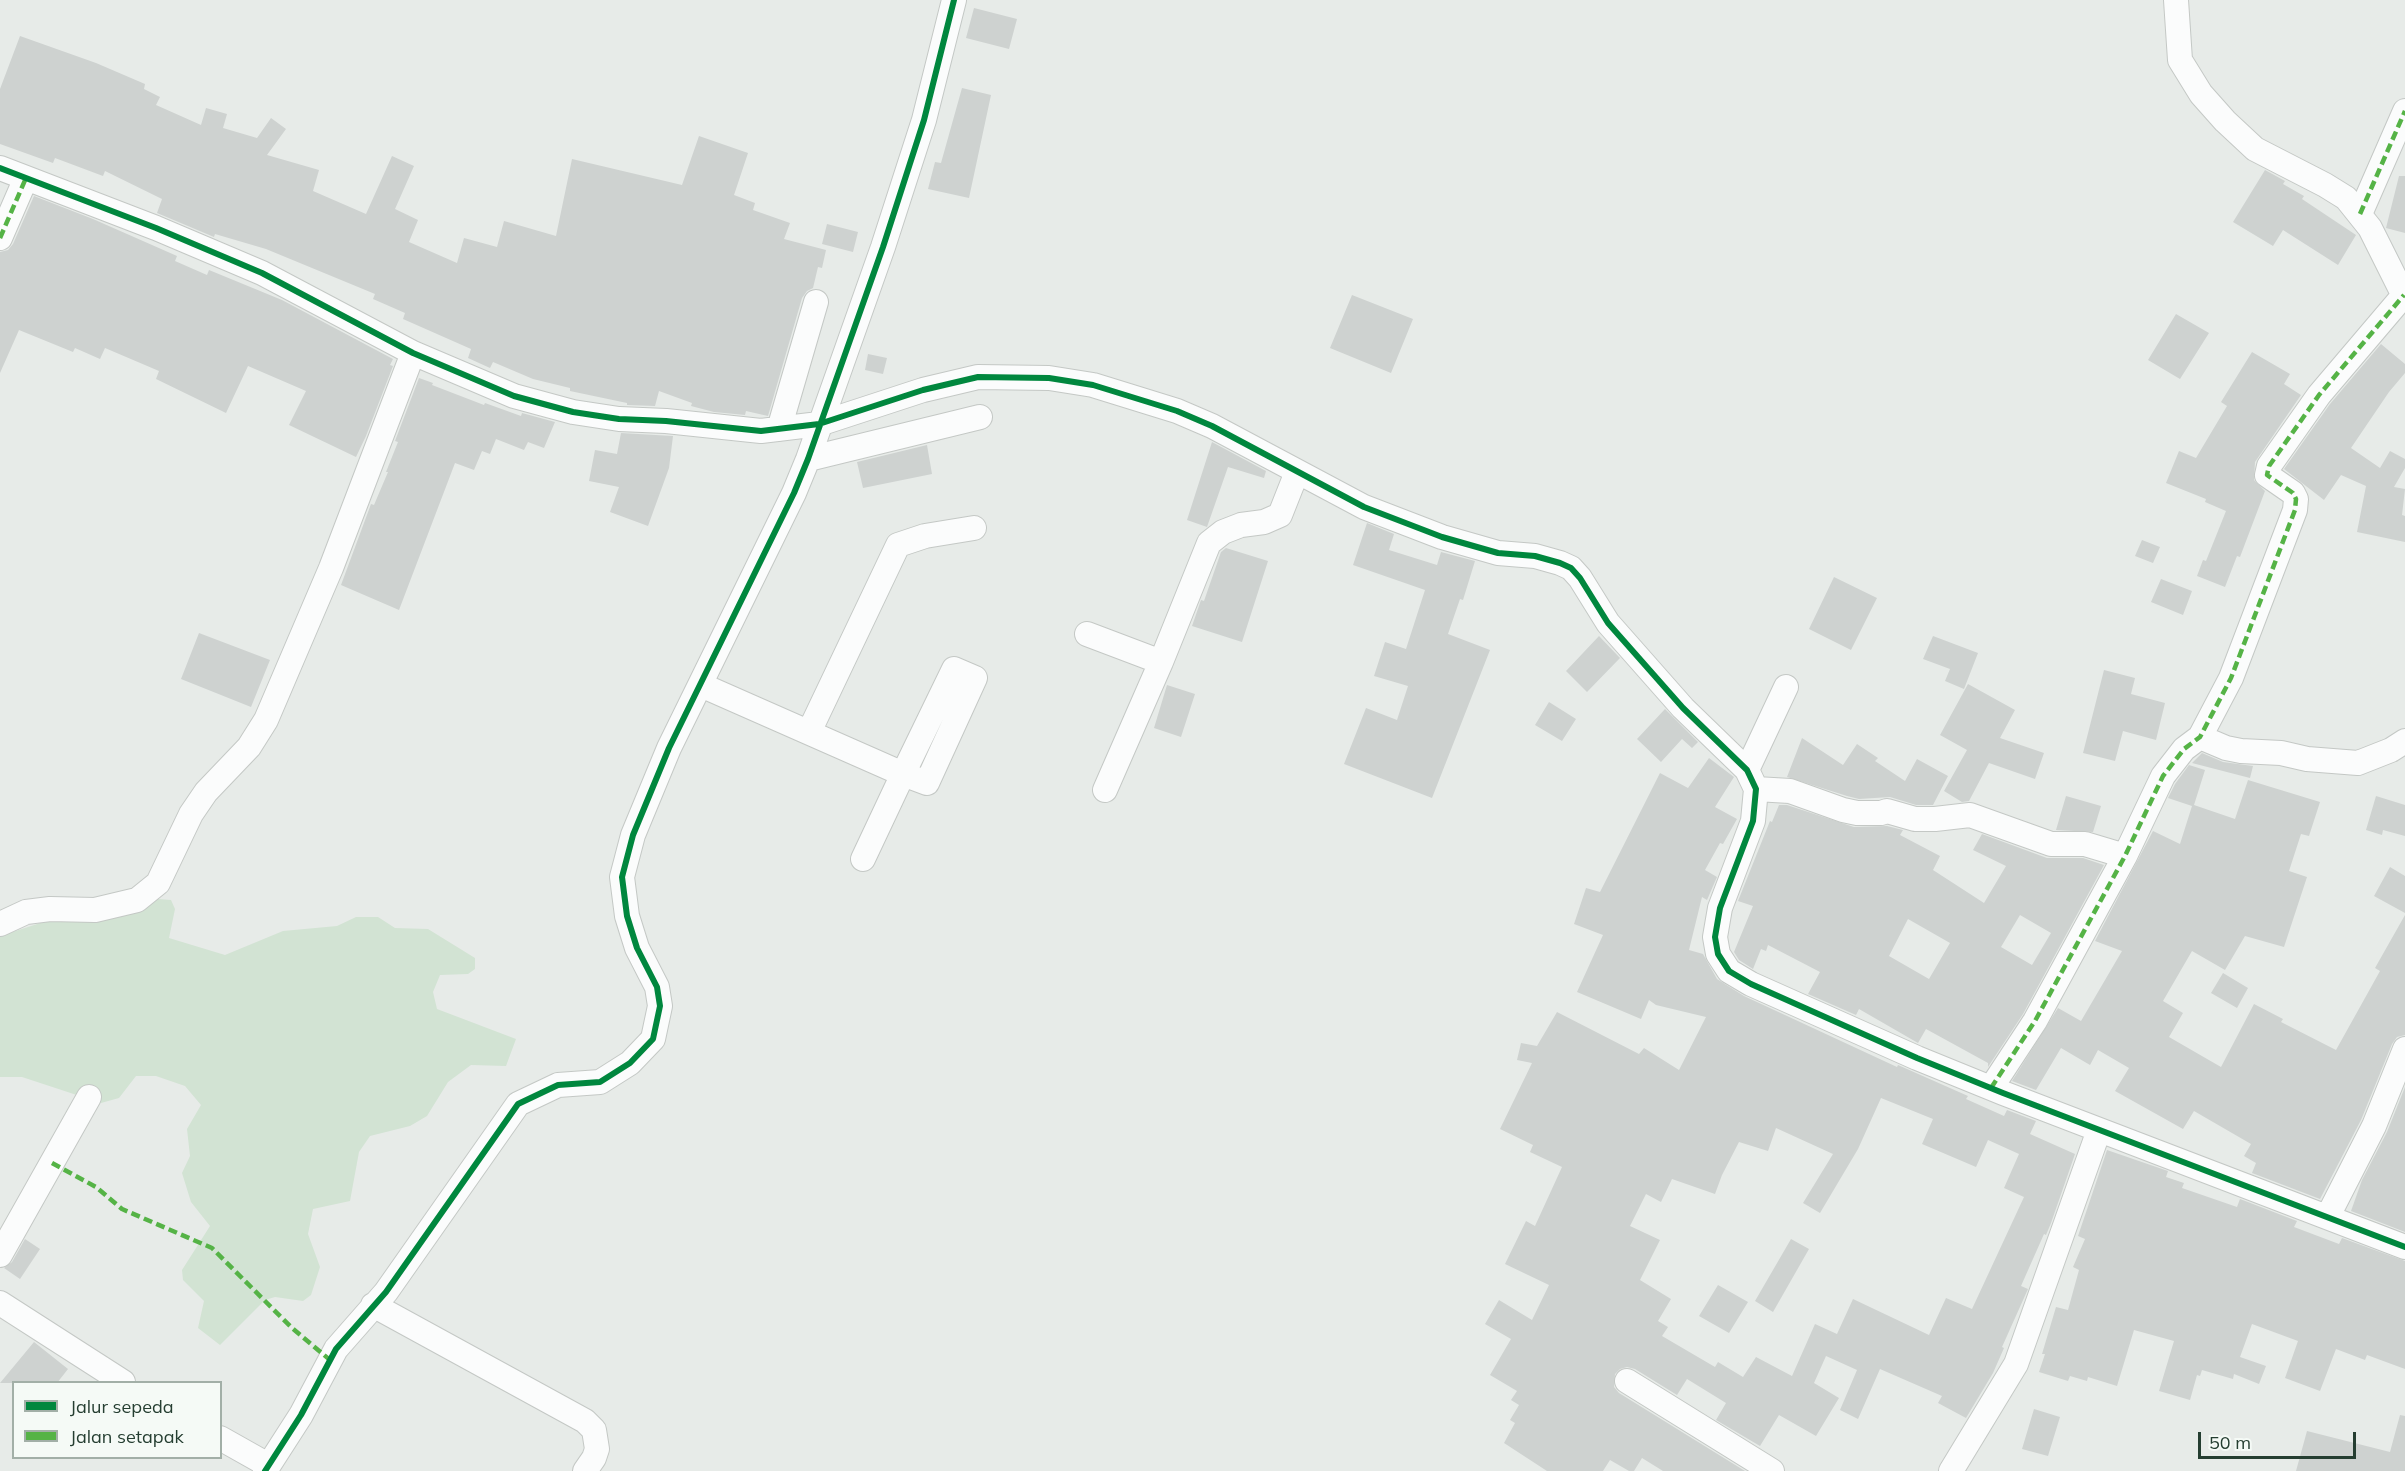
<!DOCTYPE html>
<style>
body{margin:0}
#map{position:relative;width:2405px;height:1471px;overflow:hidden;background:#e7ebe8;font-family:Mulish,sans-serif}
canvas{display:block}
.legend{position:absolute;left:12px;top:1381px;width:210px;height:78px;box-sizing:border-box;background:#f5faf6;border:2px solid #a2afa7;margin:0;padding:8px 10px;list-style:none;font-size:18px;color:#253e31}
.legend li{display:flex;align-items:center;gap:12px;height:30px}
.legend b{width:30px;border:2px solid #a2afa7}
.scale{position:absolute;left:2198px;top:1432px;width:158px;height:27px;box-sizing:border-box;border:3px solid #253e31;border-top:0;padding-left:8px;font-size:18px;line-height:21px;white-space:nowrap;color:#253e31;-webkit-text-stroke:4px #f5faf6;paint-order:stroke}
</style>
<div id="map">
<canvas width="2405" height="1471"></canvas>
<ul class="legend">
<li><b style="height:8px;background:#00873e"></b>Jalur sepeda</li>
<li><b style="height:8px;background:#55b346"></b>Jalan setapak</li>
</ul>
<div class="scale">50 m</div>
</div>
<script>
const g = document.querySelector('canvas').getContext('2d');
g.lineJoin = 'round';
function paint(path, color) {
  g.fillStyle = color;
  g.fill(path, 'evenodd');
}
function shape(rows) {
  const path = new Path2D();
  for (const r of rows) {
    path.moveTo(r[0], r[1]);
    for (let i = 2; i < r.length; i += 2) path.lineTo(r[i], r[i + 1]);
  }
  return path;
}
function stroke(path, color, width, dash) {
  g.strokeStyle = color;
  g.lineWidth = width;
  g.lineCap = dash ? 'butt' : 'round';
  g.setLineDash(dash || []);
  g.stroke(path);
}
paint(shape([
 [158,899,171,900,175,909,169,938,225,955,283,931,337,926,356,917,378,917,395,928,428,929,475,958,475,969,468,974,440,975,433,992,437,1009,516,1039,506,1066,471,1065,448,1082,427,1116,410,1126,370,1136,359,1152,350,1201,313,1209,308,1234,320,1267,311,1295,303,1301,275,1297,265,1300,220,1345,198,1328,204,1301,183,1280,182,1270,210,1226,191,1202,182,1173,190,1156,187,1129,201,1105,185,1086,156,1076,136,1076,119,1098,101,1103,22,1077,0,1077,0,936,59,917,122,915]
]), '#d2e3d3');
paint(shape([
 [974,8,1017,19,1009,49,966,38],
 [20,36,96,63,145,84,144,89,160,97,156,105,201,125,206,108,227,114,223,128,257,138,271,118,286,129,267,155,319,170,313,191,366,214,392,156,414,166,395,209,418,220,409,242,457,263,464,238,497,247,504,221,556,236,572,159,682,185,699,136,748,153,734,195,755,203,753,210,790,223,784,239,826,250,822,268,818,267,813,288,807,291,802,298,768,416,746,411,745,415,714,412,691,406,692,403,659,391,655,406,627,405,627,403,570,391,570,388,533,379,493,362,490,368,468,358,471,349,403,319,405,313,373,299,375,294,266,249,215,234,214,237,157,213,162,199,105,171,103,176,55,158,53,163,0,144,0,89],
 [962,88,991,95,969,198,928,189,935,162,941,163],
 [2265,170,2285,181,2283,184,2304,196,2302,199,2356,235,2338,265,2283,230,2273,246,2233,222],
 [2399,176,2405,176,2405,233,2386,228],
 [34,196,93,219,177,256,175,261,207,275,209,270,282,300,393,359,390,365,393,366,366,436,356,457,289,425,306,391,248,366,226,413,156,379,159,371,105,348,100,359,75,348,73,352,19,330,0,373,0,252,8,250,13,244],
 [827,224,858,232,853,252,822,244],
 [1352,295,1413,319,1391,373,1330,348],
 [2176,314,2209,333,2180,379,2148,360],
 [2381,344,2405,364,2405,373,2389,392,2351,448,2380,468,2390,451,2405,459,2405,468,2394,487,2405,489,2402,515,2405,516,2405,542,2357,532,2366,486,2341,475,2324,500,2284,469,2330,404],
 [2252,352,2290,374,2284,384,2301,395,2255,462,2254,480,2265,491,2240,557,2237,556,2225,587,2197,576,2203,560,2206,561,2226,511,2205,502,2206,499,2166,483,2179,451,2196,458,2227,406,2221,402],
 [868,354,887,358,883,374,865,370],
 [419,378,433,383,432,385,484,405,485,403,521,416,522,413,555,422,544,448,528,442,524,450,496,439,490,454,482,451,474,470,455,463,399,610,341,585,371,504,374,505,388,472,386,472,398,442,395,441],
 [621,433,673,436,669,468,648,526,610,512,619,487,589,481,595,450,617,454],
 [1212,442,1266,471,1264,478,1228,467,1207,527,1187,520],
 [927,445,932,474,863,488,857,462],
 [1367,523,1394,534,1389,550,1437,565,1441,552,1475,561,1463,600,1460,599,1448,634,1490,650,1432,798,1344,764,1366,708,1397,720,1408,686,1374,676,1385,642,1406,649,1425,590,1353,565],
 [2142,540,2160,547,2153,563,2135,556],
 [1226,548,1268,561,1242,642,1192,626,1201,600,1204,601,1221,552],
 [1834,577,1877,598,1851,650,1809,629],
 [2161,579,2192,591,2183,615,2151,602],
 [199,633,270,660,251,707,181,679],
 [1599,636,1620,658,1587,692,1566,671],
 [1933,636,1978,653,1964,689,1945,681,1950,669,1923,659],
 [2104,670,2135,678,2131,694,2165,703,2156,740,2123,731,2115,761,2083,753],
 [1968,684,2015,710,2000,738,2044,753,2035,779,1989,763,1969,801,1962,802,1944,791,1967,750,1940,735],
 [1167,685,1195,694,1181,737,1154,728],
 [1549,702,1576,719,1562,741,1535,725],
 [1665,709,1698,742,1692,748,1682,739,1661,762,1637,739],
 [1802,738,1843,765,1857,744,1878,758,1875,761,1905,781,1917,759,1948,776,1933,805,1916,805,1890,797,1859,799,1847,796,1787,777],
 [2202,753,2223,762,2253,766,2250,778,2192,763],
 [1709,758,1734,777,1715,807,1737,819,1723,844,1720,843,1705,870,1717,877,1707,900,1702,897,1689,950,1703,954,1717,979,1744,996,1897,1067,1898,1065,1968,1096,1966,1099,2004,1116,2007,1110,2036,1121,2030,1134,2075,1154,2051,1223,2046,1235,2044,1234,2021,1286,2028,1289,2002,1347,2004,1348,1993,1373,1966,1418,1938,1403,1942,1396,1880,1369,1858,1419,1840,1410,1857,1370,1826,1356,1814,1383,1839,1398,1816,1436,1779,1415,1760,1446,1716,1420,1726,1403,1687,1379,1677,1395,1635,1369,1627,1367,1620,1369,1615,1374,1614,1387,1619,1393,1745,1471,1663,1471,1642,1458,1634,1471,1629,1471,1610,1460,1603,1471,1547,1471,1504,1443,1515,1423,1510,1420,1519,1405,1511,1400,1517,1391,1490,1375,1511,1339,1485,1324,1499,1300,1532,1320,1549,1285,1505,1264,1526,1221,1535,1226,1562,1167,1530,1152,1533,1145,1500,1129,1532,1063,1517,1060,1521,1043,1537,1046,1557,1012,1639,1054,1644,1048,1679,1070,1706,1017,1656,1005,1649,1000,1641,1019,1577,992,1603,935,1574,924,1586,888,1600,892,1660,773,1688,788],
 [1881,1098,1933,1119,1922,1144,1976,1167,1988,1140,2019,1154,2004,1188,2024,1197,1972,1309,1946,1298,1929,1335,1853,1299,1837,1334,1815,1324,1792,1376,1756,1357,1743,1377,1718,1362,1715,1367,1662,1336,1668,1327,1658,1321,1671,1299,1640,1280,1660,1240,1630,1226,1646,1194,1661,1202,1672,1179,1715,1194,1722,1175,1739,1142,1768,1151,1776,1128,1833,1154,1803,1203,1820,1213,1858,1149],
 [2189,765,2205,770,2194,805,2235,819,2248,780,2320,802,2309,836,2301,834,2289,871,2307,877,2284,947,2245,936,2225,970,2192,951,2163,1001,2183,1013,2169,1037,2221,1067,2254,1004,2283,1019,2281,1022,2336,1050,2380,971,2375,968,2405,915,2405,1035,2397,1037,2392,1044,2361,1120,2320,1199,2252,1173,2256,1163,2244,1156,2251,1144,2194,1111,2183,1129,2115,1091,2129,1068,2098,1050,2090,1065,2061,1048,2036,1090,2012,1081,2058,1008,2081,1021,2122,951,2095,941,2153,831,2180,844,2192,806,2168,798,2175,784],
 [2066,796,2101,806,2093,832,2056,830],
 [2376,796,2405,805,2405,836,2383,830,2382,835,2366,830],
 [1779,805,1787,805,1854,827,1887,826,1903,830,1900,835,1940,856,1933,870,1984,903,2006,866,1973,850,1982,834,2047,858,2083,858,2104,865,2023,1014,1988,1067,1988,1063,1926,1029,1918,1043,1859,1009,1856,1015,1808,994,1820,972,1768,945,1766,951,1761,949,1753,969,1739,960,1734,952,1753,906,1738,901,1770,821,1772,822],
 [2020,915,2051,933,2032,965,2001,947],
 [1908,919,1950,943,1929,979,1889,956],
 [2390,867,2405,876,2405,913,2374,896],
 [2223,973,2248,988,2237,1008,2211,993],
 [2405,1087,2405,1232,2351,1211,2362,1180,2387,1132],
 [2107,1150,2168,1171,2166,1177,2184,1183,2182,1188,2237,1207,2240,1199,2297,1221,2294,1227,2339,1244,2342,1238,2405,1261,2405,1369,2367,1355,2365,1360,2336,1349,2320,1391,2285,1378,2298,1341,2252,1324,2240,1357,2266,1366,2259,1384,2234,1374,2233,1379,2202,1370,2200,1376,2197,1375,2190,1400,2159,1391,2174,1341,2134,1330,2117,1386,2088,1377,2087,1381,2070,1376,2068,1381,2039,1372,2045,1354,2042,1354,2056,1307,2068,1310,2079,1270,2073,1267,2085,1239,2078,1236],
 [25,1239,40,1249,20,1279,4,1268,12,1262],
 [1791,1239,1809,1249,1773,1312,1755,1301],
 [1718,1285,1748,1302,1729,1333,1699,1316],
 [34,1342,68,1369,57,1383,0,1383],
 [2034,1409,2060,1417,2048,1456,2022,1449],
 [2400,1415,2405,1416,2405,1471,2296,1471,2307,1431,2390,1452]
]), '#ced2d0');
const minor = shape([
 [2176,0,2180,60,2201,94,2225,121,2255,149,2325,185,2346,198,2370,228,2405,298],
 [0,168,156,228,262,273,413,353,514,396,573,412,619,419,666,421,761,431,819,424,923,390,978,377,1049,378,1093,385,1177,411,1212,426,1364,507,1442,537,1498,553,1535,556,1560,563,1571,568,1580,578,1608,623,1683,708,1747,770,1756,789,1753,821,1720,908,1715,937,1718,954,1729,971,1751,984,1917,1058,2003,1093,2405,1247],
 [2360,214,2405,111],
 [0,238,26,178],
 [779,429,816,302],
 [808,459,980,417],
 [1087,634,1161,662],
 [701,685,903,774,927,783,975,678,954,669,903,774,863,859],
 [809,732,898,545,925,536,974,528],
 [2200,737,2226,748,2241,751,2281,753,2307,759,2358,763,2391,750,2405,741],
 [1747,770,1786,687],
 [1756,789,1790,791,1843,810,1857,813,1881,813,1887,811,1915,819,1935,819,1970,815,2051,844,2085,844,2125,856],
 [1105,790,1161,662,1209,543,1223,532,1241,525,1264,522,1280,515,1297,472],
 [0,924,26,912,50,909,95,910,137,900,158,883,191,814,206,792,249,747,266,720,331,568,413,353],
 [1991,1088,2035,1021,2125,856,2163,776,2184,749,2200,737,2231,678,2295,510,2296,499,2293,493,2267,475,2269,466,2319,395,2404,295],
 [2328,1216,2374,1126,2405,1049],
 [0,1255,89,1097],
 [0,1303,123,1382],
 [373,1305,585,1421,594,1430,597,1449,594,1458,585,1471],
 [1627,1381,1772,1471],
 [220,1438,268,1465],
 [265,1471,301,1415,336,1349,386,1292,518,1104,558,1085,600,1082,630,1063,653,1039,660,1006,657,987,637,948,627,916,622,877,633,835,669,748,794,493,808,459,883,247,924,120,954,0],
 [1951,1471,2016,1364,2099,1130]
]);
stroke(minor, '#c4c8c5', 26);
stroke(minor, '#fbfcfc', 24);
stroke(shape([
 [2360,214,2405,111],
 [0,238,26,178],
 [1991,1088,2035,1021,2125,856,2163,776,2184,749,2200,737,2231,678,2295,510,2296,499,2293,493,2267,475,2269,466,2319,395,2404,295],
 [52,1163,96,1187,122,1209,212,1248,292,1328,330,1360]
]), '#55b346', 4.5, [9, 4.5]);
stroke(shape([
 [0,168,156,228,262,273,413,353,514,396,573,412,619,419,666,421,761,431,819,424,923,390,978,377,1049,378,1093,385,1177,411,1212,426,1364,507,1442,537,1498,553,1535,556,1560,563,1571,568,1580,578,1608,623,1683,708,1747,770,1756,789,1753,821,1720,908,1715,937,1718,954,1729,971,1751,984,1917,1058,2003,1093,2405,1247],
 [265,1471,301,1415,336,1349,386,1292,518,1104,558,1085,600,1082,630,1063,653,1039,660,1006,657,987,637,948,627,916,622,877,633,835,669,748,794,493,808,459,883,247,924,120,954,0]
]), '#00873e', 6);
</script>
